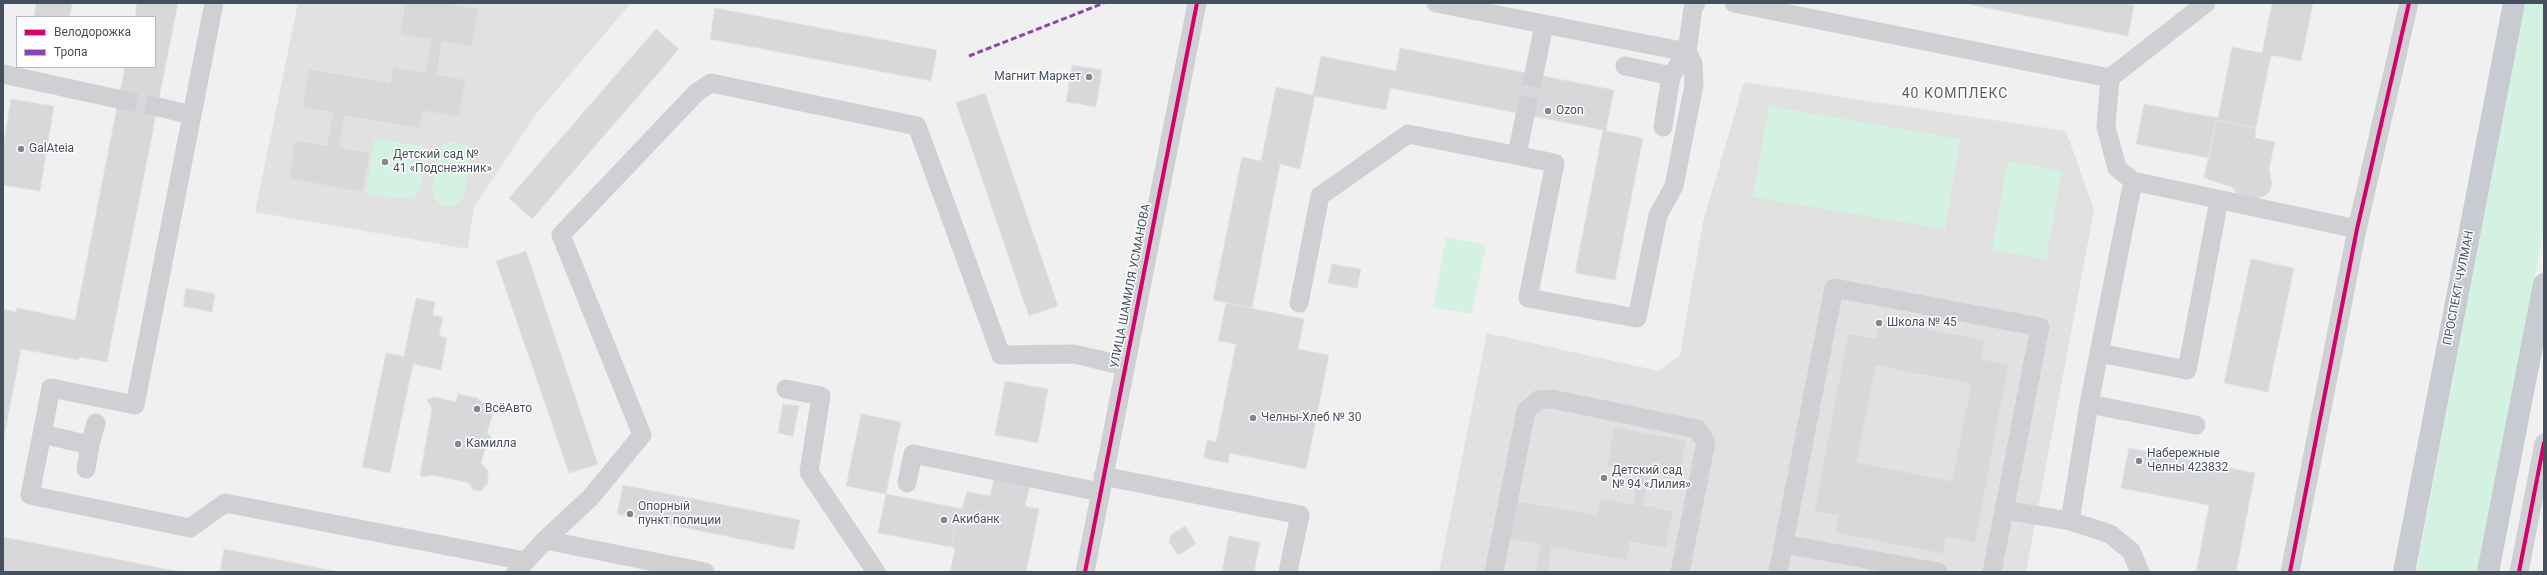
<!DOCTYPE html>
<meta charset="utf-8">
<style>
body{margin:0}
#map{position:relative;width:2547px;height:575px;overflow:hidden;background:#f1f0f0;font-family:Roboto,sans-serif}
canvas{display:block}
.frame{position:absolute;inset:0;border:4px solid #454f5e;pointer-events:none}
.legend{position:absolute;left:16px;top:16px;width:140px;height:52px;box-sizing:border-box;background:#fff;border:1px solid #b5b9bf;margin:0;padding:5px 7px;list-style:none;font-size:12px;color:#454f5e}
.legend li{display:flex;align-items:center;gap:8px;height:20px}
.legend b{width:20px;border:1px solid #b5b9bf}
</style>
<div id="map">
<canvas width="2547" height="575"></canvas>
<div class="frame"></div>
<ul class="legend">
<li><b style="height:5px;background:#d6006c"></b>Велодорожка</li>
<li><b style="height:5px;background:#8e44ad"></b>Тропа</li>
</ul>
</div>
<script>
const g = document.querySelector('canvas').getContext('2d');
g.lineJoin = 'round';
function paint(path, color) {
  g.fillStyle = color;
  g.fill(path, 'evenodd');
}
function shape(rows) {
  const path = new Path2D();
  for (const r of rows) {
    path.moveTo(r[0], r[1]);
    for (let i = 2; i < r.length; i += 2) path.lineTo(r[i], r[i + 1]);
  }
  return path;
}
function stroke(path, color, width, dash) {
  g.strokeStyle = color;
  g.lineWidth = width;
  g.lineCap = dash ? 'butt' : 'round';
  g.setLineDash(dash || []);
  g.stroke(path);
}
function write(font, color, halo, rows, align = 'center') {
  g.font = font + ' Roboto,sans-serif';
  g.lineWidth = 3;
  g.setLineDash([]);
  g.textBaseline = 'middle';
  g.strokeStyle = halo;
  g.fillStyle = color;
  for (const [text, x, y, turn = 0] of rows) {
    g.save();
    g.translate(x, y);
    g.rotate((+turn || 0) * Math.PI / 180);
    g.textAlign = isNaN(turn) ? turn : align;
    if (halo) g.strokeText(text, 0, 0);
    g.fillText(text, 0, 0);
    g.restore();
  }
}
paint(shape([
 [298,3,631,3,536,114,474,207,468,249,255,212],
 [1744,82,2066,131,2094,210,2026,572,1439,572,1487,333,1659,371,1680,355,1703,222]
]), '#e2e1e2');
paint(shape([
 [2525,3,2544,3,2544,230,2477,572,2416,572],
 [1769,106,1960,139,1945,229,1753,197],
 [375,139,422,146,426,150,421,188,414,198,403,199,365,194],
 [447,141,466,145,470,148,471,153,464,196,456,205,444,206,438,203,432,191,439,150],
 [2008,161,2062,171,2046,259,1992,250],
 [1446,237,1486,245,1472,314,1433,307]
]), '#d3f2e2');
const building = shape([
 [36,3,72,3,70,17,34,17,36,3],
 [137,3,178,3,107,362,79,357,79,360,21,349,3,443,3,309,16,312,17,308,75,320,125,67,155,67,155,17,135,17,137,3],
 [405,3,447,3,479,9,472,47,442,42,437,74,466,80,459,117,423,111,420,129,345,116,339,147,370,153,363,192,289,179,295,140,327,145,333,113,302,108,309,69,390,83,393,67,425,73,431,40,400,35,405,3],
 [1962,3,2123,3,2134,5,2128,36,1962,3],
 [2272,3,2313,3,2301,61,2271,55,2256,128,2216,120,2209,158,2136,144,2144,104,2218,118,2232,47,2262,53,2272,3],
 [715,8,937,50,931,81,710,39,715,8],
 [656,29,679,49,532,219,509,198,656,29],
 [1400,48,1614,90,1606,131,1643,138,1615,280,1575,273,1603,130,1390,88,1386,110,1315,96,1300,169,1280,164,1252,308,1213,300,1242,157,1261,161,1276,87,1313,95,1321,56,1396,71,1400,48],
 [1072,65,1102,70,1096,107,1066,102,1072,65],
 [985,93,1058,306,1029,316,956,103,985,93],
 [11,99,54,106,40,191,3,185,3,147,11,99],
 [2216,120,2256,128,2255,138,2275,142,2269,168,2272,184,2270,191,2265,196,2254,199,2238,195,2232,187,2204,178,2216,120],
 [526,251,598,464,569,473,496,261,526,251],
 [2251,259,2294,268,2268,392,2224,383,2251,259],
 [1332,264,1361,269,1357,288,1328,283,1332,264],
 [186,288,215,294,212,312,183,306,186,288],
 [416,298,435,302,433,315,443,317,439,336,447,338,441,370,413,364,390,473,362,467,386,353,404,356,416,298],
 [1226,303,1304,319,1298,349,1329,355,1306,469,1230,453,1228,463,1204,458,1207,440,1216,442,1236,344,1218,341,1226,303],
 [1879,319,1985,340,1981,359,2009,364,1975,543,1946,537,1943,554,1835,533,1838,516,1814,511,1848,333,1876,338,1879,319],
 [1876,366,1971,384,1952,481,1857,462,1876,366],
 [1005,381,1048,389,1038,443,995,435,1005,381],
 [458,394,477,398,494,411,487,432,495,442,486,446,481,463,488,471,488,483,481,491,473,490,469,483,432,475,422,477,420,475,432,409,427,400,434,397,456,402,458,394],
 [783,404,799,406,793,436,778,433,783,404],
 [861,414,901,422,886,494,846,486,861,414],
 [1614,427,1686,440,1679,478,1650,473,1644,505,1673,511,1666,548,1630,542,1627,561,1552,547,1548,572,1535,572,1540,544,1509,539,1516,501,1597,515,1600,498,1633,504,1638,472,1607,466,1614,427],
 [2129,448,2255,473,2236,572,2196,572,2209,505,2121,488,2129,448],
 [994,479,1030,486,1025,506,1039,509,1026,572,950,572,955,549,951,547,959,508,962,509,967,492,990,496,994,479],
 [623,485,800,520,794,550,617,514,623,485],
 [886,494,959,508,951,547,878,533,886,494],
 [1185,526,1196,544,1178,555,1169,542,1171,535,1185,526],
 [1229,536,1260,542,1254,572,1222,572,1229,536],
 [3,537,111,558,181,572,3,572,3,537],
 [224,549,330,570,340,572,220,572,224,549]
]);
paint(building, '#d8d8da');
stroke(building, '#e2e2e3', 1);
stroke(shape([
 [118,99,158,107],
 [1525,115,1534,74]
]), '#cfd0d3', 19, [19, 10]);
stroke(shape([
 [214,3,135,405,51,388,30,495,190,528,225,503,525,561],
 [1436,3,1687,52,1693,8,1696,3],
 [1734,3,2110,78,2206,3],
 [3,74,118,99],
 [1534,74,1544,25],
 [2110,78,2106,127,2117,168,2133,181,2357,229],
 [158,107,192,115],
 [1663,127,1671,76],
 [1517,155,1525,115],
 [2133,181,2089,404,2070,521,2110,534,2131,551,2140,572],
 [1299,303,1320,196,1408,134,1555,163,1528,298,1637,318,1658,215,1674,186,1694,85,1693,63,1687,52,1671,76,1625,66],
 [2099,353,2187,370,2219,200],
 [786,389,821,396,809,472,876,572],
 [2089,404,2196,425],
 [42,434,90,445,96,423],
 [86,469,90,445],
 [1103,476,1300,515,1288,572],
 [907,483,913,454,1100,492],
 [2005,510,2070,521],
 [545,540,705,572],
 [1784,544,1938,572],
 [516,572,545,540,591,497,642,435,561,235,697,92,711,83,917,126,1001,355,1074,354,1125,366],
 [1085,572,1197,3],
 [1494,572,1526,411,1538,400,1552,399,1697,429,1706,442,1680,572],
 [1778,572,1834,288,2040,327,1992,572],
 [2290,572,2357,229,2409,3],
 [2519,572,2544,443]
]), '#ced0d4', 19);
stroke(shape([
 [2404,572,2514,3],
 [2488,572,2544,284]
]), '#c8cbd1', 22);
stroke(shape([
 [969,56,1104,3]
]), '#8e44ad', 3, [6, 3]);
stroke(shape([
 [1085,572,1197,3],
 [2290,572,2357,229,2409,3],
 [2519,572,2544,443]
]), '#d6006c', 4);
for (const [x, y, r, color] of [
 [1089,77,4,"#818791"],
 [1548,111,4,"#818791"],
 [21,149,4,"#818791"],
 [385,162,4,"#818791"],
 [1879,323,4,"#818791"],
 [477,409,4,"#818791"],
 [1253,418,4,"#818791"],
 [458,444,4,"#818791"],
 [2139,461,4,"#818791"],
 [1604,478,4,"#818791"],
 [630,514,4,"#818791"],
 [944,520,4,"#818791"]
]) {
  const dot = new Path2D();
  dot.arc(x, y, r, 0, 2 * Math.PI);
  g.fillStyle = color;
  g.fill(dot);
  stroke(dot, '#fff', 1.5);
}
write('12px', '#454f5e', '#fff', [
 ["Магнит Маркет",1081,77,"right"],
 ["Ozon",1556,111],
 ["GalAteia",29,149],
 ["Детский сад №",393,155],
 ["41 «Подснежник»",393,169],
 ["Школа № 45",1887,323],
 ["ВсёАвто",485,409],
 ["Челны-Хлеб № 30",1261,418],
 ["Камилла",466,444],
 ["Набережные",2147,454],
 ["Челны 423832",2147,468],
 ["Детский сад",1612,471],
 ["№ 94 «Лилия»",1612,485],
 ["Опорный",638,507],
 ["пункт полиции",638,521],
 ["Акибанк",952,520]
], 'left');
write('12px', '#454f5e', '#fff', [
 ["УЛИЦА ШАМИЛЯ УСМАНОВА",1131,286,-79],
 ["ПРОСПЕКТ ЧУЛМАН",2459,288,-79]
]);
g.letterSpacing = '1px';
write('14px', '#5b5e65', '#fff', [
 ["40 КОМПЛЕКС",1955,94]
]);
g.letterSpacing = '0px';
</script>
